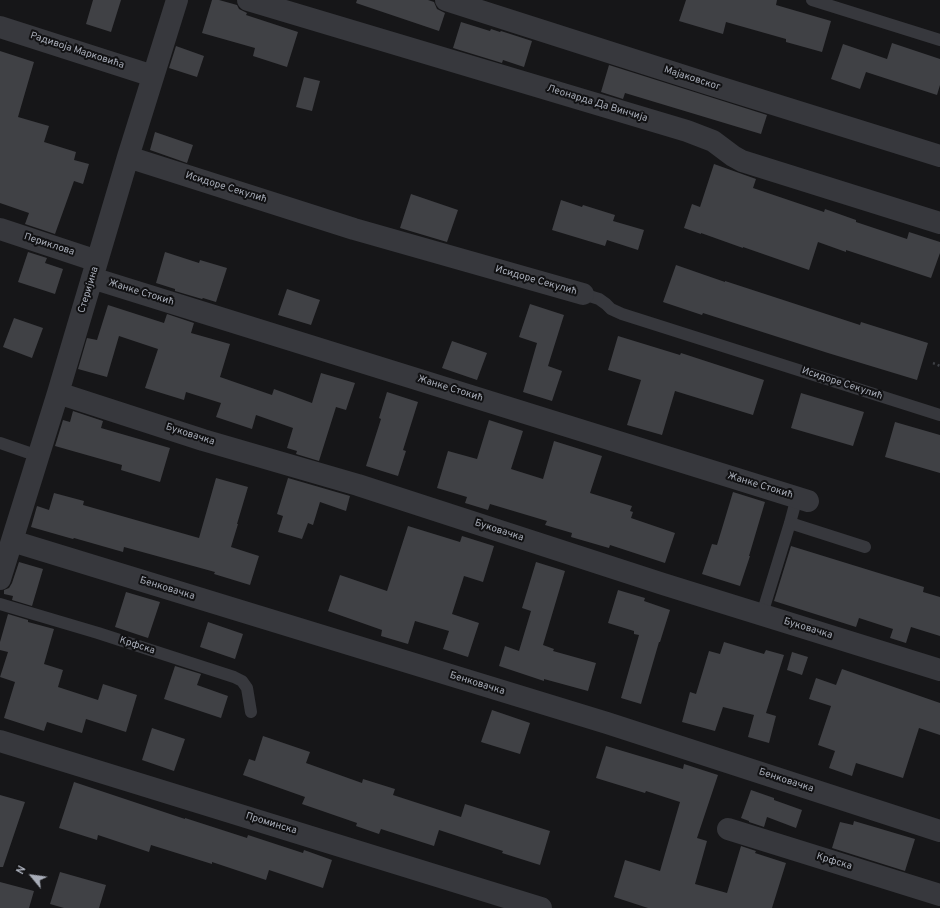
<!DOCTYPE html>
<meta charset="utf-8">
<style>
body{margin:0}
#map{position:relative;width:940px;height:908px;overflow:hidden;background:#161618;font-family:Overpass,sans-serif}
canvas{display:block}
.north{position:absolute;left:12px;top:856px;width:40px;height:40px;-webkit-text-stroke:3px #111113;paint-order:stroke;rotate:299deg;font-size:11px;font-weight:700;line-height:16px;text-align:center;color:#a8adb8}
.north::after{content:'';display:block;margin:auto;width:14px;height:18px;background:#a8adb8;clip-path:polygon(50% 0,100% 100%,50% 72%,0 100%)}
</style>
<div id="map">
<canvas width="940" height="908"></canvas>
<div class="north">N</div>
</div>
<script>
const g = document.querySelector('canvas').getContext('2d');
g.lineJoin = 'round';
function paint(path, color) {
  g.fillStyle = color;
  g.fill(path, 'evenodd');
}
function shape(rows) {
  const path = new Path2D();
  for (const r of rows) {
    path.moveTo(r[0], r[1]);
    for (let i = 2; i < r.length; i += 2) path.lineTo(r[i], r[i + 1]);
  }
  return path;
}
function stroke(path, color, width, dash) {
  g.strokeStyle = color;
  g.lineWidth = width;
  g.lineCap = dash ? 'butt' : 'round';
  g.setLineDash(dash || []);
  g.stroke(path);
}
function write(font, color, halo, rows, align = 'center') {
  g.font = font + ' Overpass,sans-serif';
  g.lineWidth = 4;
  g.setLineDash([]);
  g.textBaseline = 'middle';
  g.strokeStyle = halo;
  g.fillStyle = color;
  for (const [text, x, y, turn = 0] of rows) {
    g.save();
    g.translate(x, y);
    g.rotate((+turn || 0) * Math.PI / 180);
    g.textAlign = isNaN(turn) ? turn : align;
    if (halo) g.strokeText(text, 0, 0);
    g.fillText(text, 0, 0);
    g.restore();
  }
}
paint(shape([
 [93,0,121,0,111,32,86,24],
 [212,0,219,0,237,5,239,9,247,13,246,15,298,32,287,67,253,56,255,48,202,33],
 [357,0,428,0,434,2,437,9,445,13,439,31,356,3],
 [686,0,777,0,776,5,831,21,822,52,786,42,786,39,726,22,723,34,679,21],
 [461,22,490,31,491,29,500,32,501,31,532,41,524,67,503,60,502,63,453,48],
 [892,43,940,59,940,85,937,95,866,72,860,89,831,79,843,44,887,59],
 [176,46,204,56,197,77,169,68],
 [0,51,34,62,18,117,49,126,44,142,76,152,74,160,89,164,83,184,74,181,55,234,25,224,29,213,0,203],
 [609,65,767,115,761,134,625,93,623,99,601,92],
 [304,77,320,81,312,111,296,107],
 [155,132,193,145,187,163,150,150],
 [714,164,756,179,753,188,824,212,825,209,856,220,856,222,907,239,909,232,940,242,940,253,931,278,846,250,846,252,818,242,809,270,743,247,743,248,701,233,701,234,684,228,692,204,700,207],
 [411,194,458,210,447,242,400,228],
 [561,200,582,207,583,205,615,215,613,221,644,230,638,250,607,240,605,246,552,230],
 [28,252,47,258,45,263,63,269,55,294,18,282],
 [165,252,199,263,200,260,227,268,216,302,203,298,202,299,175,291,175,289,156,283],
 [676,265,725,282,725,281,860,325,861,322,928,343,917,380,828,353,703,313,702,315,663,302],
 [287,289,320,300,311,325,278,315],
 [530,304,564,315,548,366,562,371,552,401,523,392,537,343,519,337],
 [108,305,164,323,167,314,194,323,191,333,230,344,220,377,272,395,274,389,312,403,321,373,355,383,346,410,336,407,319,461,296,454,297,451,287,448,293,428,256,415,252,429,216,417,221,403,186,392,184,400,145,388,158,349,119,336,107,377,78,369,87,338,97,340],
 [14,318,43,328,32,358,3,347],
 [618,336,680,355,681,353,764,380,753,415,675,391,662,435,627,425,641,380,608,370],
 [452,341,487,353,477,380,442,368],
 [387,392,418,402,403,450,406,451,398,476,366,466,381,419,379,418],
 [801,393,864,412,853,446,791,428],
 [73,411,103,421,101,428,170,448,160,482,121,470,122,465,55,446,63,420,70,422],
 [489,420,523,431,511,469,543,479,554,441,602,456,590,493,632,506,630,511,633,512,631,518,675,533,665,563,610,545,609,548,571,537,572,533,545,525,547,521,490,504,488,510,465,503,467,497,437,488,448,451,477,459],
 [895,422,940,435,940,473,885,457],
 [216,478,248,487,237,524,238,524,231,547,259,556,250,585,214,574,215,572,124,547,123,552,74,538,73,539,31,527,37,506,49,510,54,493,84,501,83,505,199,538],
 [288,478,350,496,346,511,320,502,313,525,308,523,302,539,278,532,283,516,277,514],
 [733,492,765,502,749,556,750,556,740,586,702,574,712,544,717,545],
 [408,526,460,542,462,536,494,546,483,582,464,576,452,614,479,623,468,657,443,649,449,631,415,621,408,644,381,636,382,630,328,611,340,575,387,591],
 [791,546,924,587,923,592,940,597,940,636,911,627,906,643,890,638,893,629,859,618,856,627,774,601],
 [19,562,43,569,32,606,12,600,13,596,4,594,4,590,9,588,12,583],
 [536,562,565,571,543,645,554,649,553,651,596,663,588,691,544,679,544,681,499,666,505,646,519,651,531,611,522,608],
 [618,590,645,598,644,601,670,610,660,642,659,642,641,704,621,698,639,635,634,634,634,631,608,623],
 [126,592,160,602,148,638,115,627],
 [8,614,28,620,28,622,54,629,44,664,63,670,58,687,98,700,103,684,137,695,126,732,86,719,82,733,47,722,44,731,4,718,15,682,0,677,8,652,0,650,0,642],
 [208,622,243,634,235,659,200,647],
 [724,642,764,654,766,650,784,655,766,713,776,716,769,743,748,737,754,715,723,707,715,731,682,722,690,692,696,694,709,651,720,654],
 [792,652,808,657,802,675,787,670],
 [175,666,201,674,197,685,228,696,221,718,164,699],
 [842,669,940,703,940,735,919,728,903,778,856,763,852,776,829,768,835,751,818,745,831,706,809,699,816,678,836,685],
 [492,710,530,723,520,754,481,742],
 [152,728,185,739,174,771,142,760],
 [263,736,310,752,306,763,362,783,363,779,395,789,393,795,461,817,465,804,550,831,540,865,502,853,503,851,439,830,434,846,381,829,379,834,356,826,357,823,302,804,305,797,243,775,249,759,255,761],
 [606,746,683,769,684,764,718,775,697,838,707,841,695,884,727,893,741,846,756,851,755,853,786,863,772,908,648,908,614,897,625,860,660,871,680,802,646,791,645,793,596,778],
 [74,782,185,819,185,818,247,838,248,835,303,853,304,850,332,860,323,888,269,870,266,880,212,862,212,864,151,845,149,852,98,835,97,840,59,828],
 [751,790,774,798,774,800,802,810,796,828,767,817,764,827,749,822,749,821,741,818],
 [0,795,25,802,3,867,0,867],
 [854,821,915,839,905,871,832,848,840,822,853,825],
 [60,872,106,885,99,908,64,908,50,904],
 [0,882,34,891,29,908,0,908]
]), '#404145');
stroke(shape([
 [933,363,940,366]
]), '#3d3f44', 2.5, [2, 3]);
stroke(shape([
 [812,0,940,40],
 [583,294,599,299,606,304,611,309,622,314,940,415],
 [0,443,38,456],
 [790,523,865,547],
 [0,604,98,633,234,677,242,681,247,688,251,712],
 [762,614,790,523,797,497]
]), '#37383d', 12);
stroke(shape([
 [248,0,687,131,713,141,733,156,742,161,940,223],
 [446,0,709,84,940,156],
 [0,27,153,76],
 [128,157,354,229,583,294],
 [0,229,97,261],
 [92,278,808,501],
 [58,393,203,440,358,485,663,584,940,670],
 [12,541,607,723,940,831],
 [0,579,58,393,128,157,177,0],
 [0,741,541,908],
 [728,829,940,895]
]), '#37383d', 22);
write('10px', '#a8adb8', '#111113', [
 ["Радивоја Марковића",77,51,18],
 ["Мајаковског",692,79,18],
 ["Леонарда Да Винчија",597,104,17],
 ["Исидоре Секулић",226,188,17],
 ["Периклова",49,245,18],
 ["Исидоре Секулић",536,281,16],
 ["Стеријина",89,290,-73],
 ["Жанке Стокић",141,293,17],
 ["Исидоре Секулић",842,384,18],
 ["Жанке Стокић",450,389,17],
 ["Буковачка",190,435,18],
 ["Жанке Стокић",760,486,17],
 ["Буковачка",499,531,18],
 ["Бенковачка",167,589,17],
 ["Буковачка",808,629,17],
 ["Крфска",137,646,18],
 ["Бенковачка",477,684,17],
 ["Бенковачка",786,781,18],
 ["Проминска",271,824,17],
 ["Крфска",834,862,17]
]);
</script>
